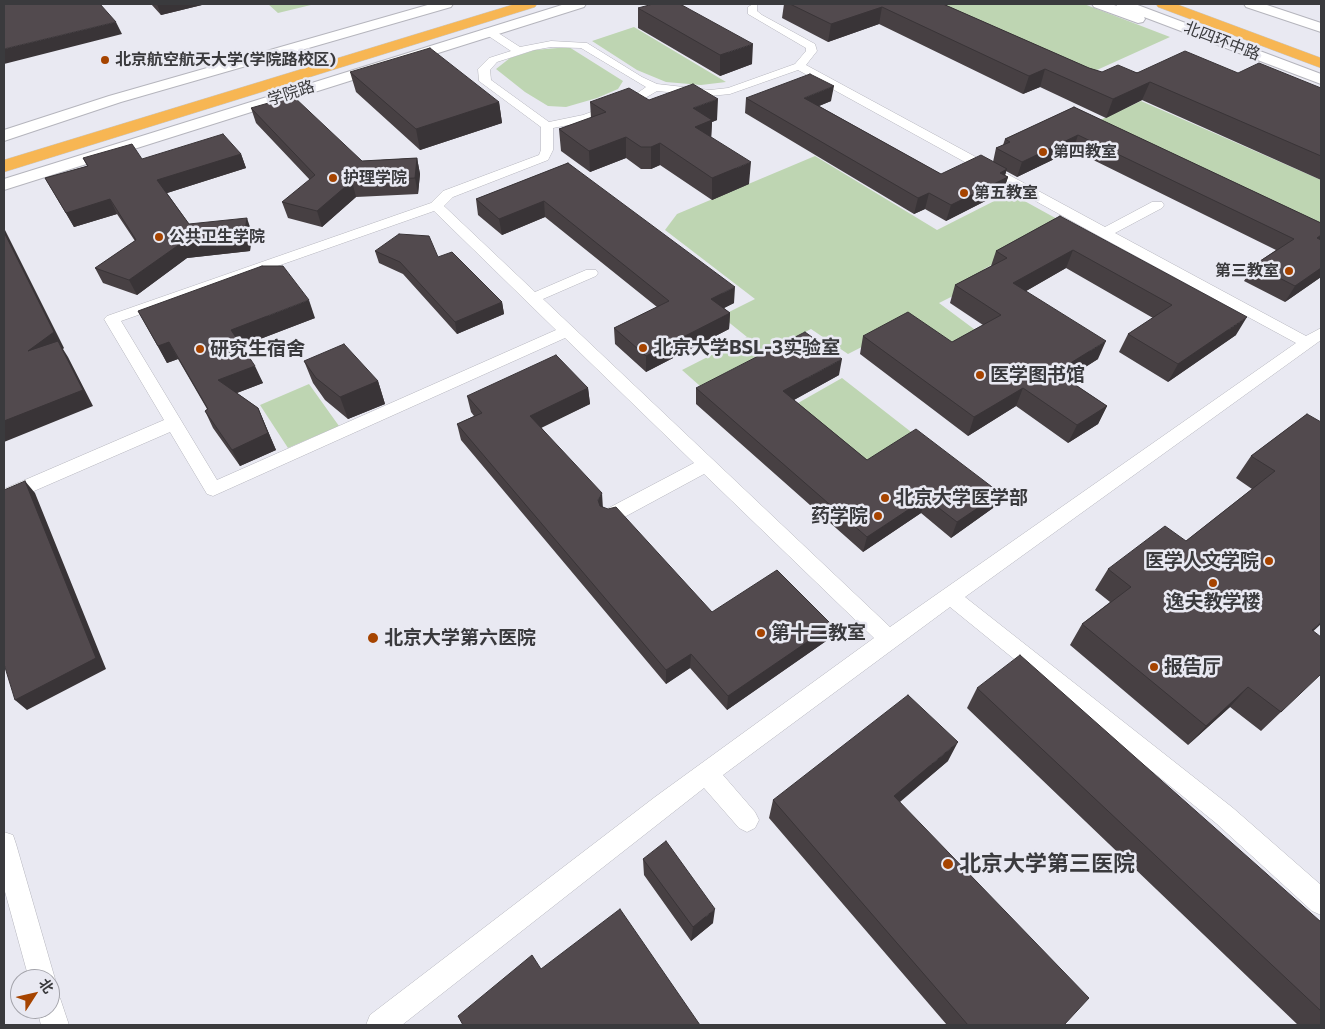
<!DOCTYPE html>
<meta charset="utf-8">
<style>
body{margin:0}
#map{position:relative;width:1325px;height:1029px;overflow:hidden;background:#e9e9f2;font-family:Commissioner,"Noto Sans SC",sans-serif}
canvas{display:block}
.frame{position:absolute;inset:0;border:5px solid #3a3a3d;pointer-events:none}
.north{position:absolute;left:10px;top:969px;width:50px;height:50px;box-sizing:border-box;background:#e9e9f2;border:1px solid #a3a3aa;border-radius:50%;rotate:55deg;font-size:14px;font-weight:700;line-height:20px;text-align:center;color:#3a3a3d}
.north::after{content:'';display:block;margin:auto;width:18px;height:22px;background:#a64400;clip-path:polygon(50% 0,100% 100%,50% 72%,0 100%)}
</style>
<div id="map">
<canvas width="1325" height="1029"></canvas>
<div class="frame"></div>
<div class="north">北</div>
</div>
<script>
const g = document.querySelector('canvas').getContext('2d');
g.lineJoin = 'round';
function paint(path, color) {
  g.fillStyle = color;
  g.fill(path, 'evenodd');
}
function shape(rows) {
  const path = new Path2D();
  for (const r of rows) {
    path.moveTo(r[0], r[1]);
    for (let i = 2; i < r.length; i += 2) path.lineTo(r[i], r[i + 1]);
  }
  return path;
}
function stroke(path, color, width, dash) {
  g.strokeStyle = color;
  g.lineWidth = width;
  g.lineCap = dash ? 'butt' : 'round';
  g.setLineDash(dash || []);
  g.stroke(path);
}
function write(font, color, halo, rows, align = 'center') {
  g.font = font + ' Commissioner,"Noto Sans SC",sans-serif';
  g.lineWidth = 5;
  g.setLineDash([]);
  g.textBaseline = 'middle';
  g.strokeStyle = halo;
  g.fillStyle = color;
  for (const [text, x, y, turn = 0] of rows) {
    g.save();
    g.translate(x, y);
    g.rotate((+turn || 0) * Math.PI / 180);
    g.textAlign = isNaN(turn) ? turn : align;
    if (halo) g.strokeText(text, 0, 0);
    g.fillText(text, 0, 0);
    g.restore();
  }
}
paint(shape([
 [268,4,315,4,278,13],
 [929,4,1084,4,1170,37,1088,74],
 [634,27,726,82,701,85,666,82,637,70,592,41],
 [569,47,623,81,618,89,597,98,566,107,548,106,525,92,496,69,510,58,535,50],
 [1141,101,1321,180,1321,244,1085,127],
 [815,156,937,230,1010,193,1068,225,984,269,993,276,939,303,978,332,941,353,903,326,848,354,811,329,700,386,682,370,747,337,721,316,755,299,665,230,677,214],
 [842,378,915,435,863,467,791,407],
 [309,384,339,426,288,448,260,405]
]), '#bed5b2');
const street = shape([
 [753,4,757,5,757,11,762,15,815,44,817,51,806,65,1105,227,1152,202,1162,202,1164,205,1162,208,1115,233,1306,336,1321,328,1321,340,965,597,1233,808,1321,885,1321,915,1312,911,1217,824,950,607,723,775,755,812,759,820,755,828,747,832,739,828,704,788,402,1025,366,1025,370,1015,655,797,874,638,704,474,617,521,610,523,603,521,601,516,603,511,694,463,565,338,213,496,207,494,170,432,4,504,4,489,164,420,104,319,107,316,431,203,443,191,539,155,541,150,541,127,479,81,478,69,489,58,511,51,484,33,483,31,484,29,492,29,520,47,551,41,587,43,642,77,657,84,710,90,728,88,795,64,806,51,806,48,748,14,748,7,753,4],
 [551,47,581,48,646,87,632,97,583,115,549,122,491,80,490,70,497,62,534,50,551,47],
 [798,70,1099,236,1296,343,890,627,543,299,596,276,598,273,596,270,586,270,535,292,444,206,453,197,548,160,553,150,553,128,590,121,640,101,657,91,710,96,730,94,798,70],
 [434,211,556,330,217,480,121,321,434,211],
 [4,832,13,835,16,844,55,979,50,989,50,979,29,979,4,888,4,832],
 [50,994,60,998,69,1025,41,1025,37,1009,50,1009,50,994]
]);
const secondary = shape([
 [431,4,453,4,451,7,121,102,4,141,4,130,109,96,431,4],
 [565,4,586,4,584,7,4,190,4,179,565,4],
 [1092,4,1111,4,1117,6,1116,4,1135,4,1321,74,1321,84,1144,17,1145,19,1143,22,1138,23,1094,7,1092,4],
 [1244,4,1264,4,1321,23,1321,32,1246,7,1244,4]
]);
const highway = shape([
 [515,4,537,4,535,7,4,172,4,160,515,4],
 [1156,4,1176,4,1321,58,1321,68,1158,7,1156,4]
]);
stroke(street, '#b5b5bd', 1);
stroke(secondary, '#b5b5bd', 2);
stroke(highway, '#c8c8c9', 1);
paint(street, '#fff');
paint(secondary, '#fff');
paint(highway, '#f7b653');
paint(shape([
 [151,4,206,4,161,15],
 [784,4,943,4,1089,68,1102,72,1238,73,1321,88,1321,180,1142,100,1106,118,1040,87,1023,94,879,24,828,42,782,18],
 [638,8,752,64,720,76,638,28],
 [350,72,499,102,502,123,420,150,356,92],
 [746,98,831,101,819,106,941,174,993,162,996,148,1003,145,1005,139,1074,107,1321,223,1321,277,1285,302,1244,281,1254,265,1276,250,1073,150,1017,177,1006,171,1005,175,1008,177,1003,192,946,221,925,209,914,214,745,113],
 [649,100,717,120,712,122,711,137,749,184,712,200,660,165,651,169,641,169,626,158,590,172,561,151,559,129,591,118,590,102],
 [251,108,362,161,417,158,420,174,418,194,356,197,322,227,288,218,282,202,310,180,256,123],
 [241,154,246,168,167,193,189,224,252,233,250,251,187,258,137,295,103,283,95,268,135,241,117,214,74,227,45,178,87,166,83,158,142,159],
 [568,163,734,303,724,308,730,313,729,329,646,372,615,344,614,328,657,307,545,217,502,235,478,215,476,199],
 [1060,216,1236,335,1168,382,1119,352,1128,334,1153,318,1066,268,1026,291,1098,359,1067,379,1107,406,1098,424,1068,443,1016,406,968,436,860,354,863,336,952,342,983,325,950,303,955,285,991,266,996,251],
 [375,251,438,257,502,302,504,314,457,334,403,274,379,263],
 [138,311,315,318,242,346,263,383,237,393,258,408,276,450,240,466,213,428,205,411,207,409,178,359,167,363],
 [304,361,378,381,385,404,348,419,325,400,313,383],
 [839,375,794,400,867,460,1000,493,993,508,951,538,921,513,863,552,696,404,696,388],
 [588,388,590,404,541,427,603,507,712,612,832,625,829,639,727,710,690,668,666,684,461,440,457,424,474,416,471,412,467,396],
 [1307,414,1313,631,1281,712,1261,731,1230,707,1188,745,1070,645,1082,624,1110,602,1095,590,1108,569,1186,541,1252,489,1236,478,1251,456],
 [977,688,1321,922,1321,1025,1298,1025,967,708],
 [948,761,900,802,1064,1025,947,1025,769,818,773,800],
 [643,859,713,923,691,941,644,875]
]), '#474043');
paint(shape([
 [157,4,206,4,161,15],
 [882,7,879,24,828,42,831,24],
 [116,22,122,34,4,64,4,49],
 [753,44,752,64,720,76,720,55],
 [1045,69,1040,87,1023,94,1029,76],
 [1150,82,1142,100,1106,118,1113,99],
 [834,86,831,101,802,113,804,98],
 [718,99,717,120,712,122,711,142,695,148,693,108],
 [499,102,502,123,420,150,416,129],
 [1078,135,1073,150,1017,177,1022,162],
 [626,137,626,158,590,172,589,151],
 [660,143,660,165,651,169,651,147],
 [241,154,246,168,164,194,157,180],
 [417,158,420,174,418,194,415,178],
 [751,162,749,184,712,200,712,178],
 [1007,169,1004,179,1008,177,1003,192,946,221,951,205,1000,173],
 [352,181,356,197,322,227,317,211],
 [929,193,925,209,914,214,918,198],
 [110,199,117,214,74,227,66,213],
 [544,201,545,217,502,235,499,219],
 [247,218,252,233,250,251,187,258,137,295,129,280,180,244],
 [4,228,64,348,63,349,68,357,93,406,4,442],
 [1321,235,1321,244,1317,238],
 [1073,250,1066,268,1007,302,1013,283],
 [1321,268,1321,277,1285,302,1295,286],
 [735,287,734,303,710,315,711,299],
 [309,300,315,318,239,347,231,330],
 [502,302,504,314,457,334,455,322],
 [730,313,729,329,646,372,646,356],
 [1247,317,1236,335,1168,382,1178,364],
 [1106,341,1098,359,1048,390,1056,372],
 [169,342,178,359,167,363,158,346],
 [842,359,839,375,781,407,783,391],
 [255,366,263,383,226,397,218,380],
 [378,381,385,404,348,419,340,397],
 [588,388,590,404,533,432,530,416],
 [1023,388,1016,406,968,436,974,417],
 [1107,406,1098,424,1068,443,1077,425],
 [258,408,276,450,240,466,232,450],
 [25,481,35,493,106,669,27,710,15,700],
 [602,493,603,509,599,515,598,500],
 [1000,493,993,508,951,538,957,522],
 [926,498,921,513,863,552,867,537],
 [1321,622,1321,624,1292,651,1312,630],
 [832,625,829,639,727,710,728,696],
 [691,654,690,668,666,684,666,670],
 [1248,687,1230,707,1188,745,1206,726],
 [958,742,948,761,886,813,894,796],
 [715,909,713,923,691,941,693,927]
]), '#393437');
const building = shape([
 [4,4,100,4,116,22,4,49,4,4],
 [653,4,680,4,753,44,720,55,638,8,653,4],
 [790,4,943,4,1089,68,1102,72,1118,65,1137,73,1185,51,1238,73,1259,63,1321,88,1321,156,1150,82,1113,99,1045,69,1029,76,882,7,831,24,790,4],
 [430,48,499,102,416,129,350,72,430,48],
 [810,74,834,86,804,98,941,174,981,155,1007,169,1000,173,1008,177,951,205,929,193,918,198,746,98,810,74],
 [693,84,718,99,693,108,712,120,695,127,751,162,712,178,660,143,651,147,641,147,626,137,589,151,559,129,606,112,590,102,629,88,649,100,693,84],
 [293,96,362,161,417,158,415,178,352,181,317,211,282,202,315,175,251,108,293,96],
 [1074,107,1321,223,1321,235,1317,238,1321,240,1321,268,1295,286,1254,265,1294,239,1078,135,1022,162,996,148,1010,142,1005,139,1074,107],
 [223,134,241,154,157,180,189,224,247,218,244,237,180,244,129,280,95,268,136,240,110,199,66,213,45,178,88,166,83,158,132,144,142,159,223,134],
 [568,163,735,287,711,299,730,313,646,356,614,328,669,301,544,201,499,219,476,199,568,163],
 [1060,216,1247,317,1178,364,1128,334,1172,305,1073,250,1013,283,1106,341,1056,372,1107,406,1077,425,1023,388,974,417,863,336,908,312,952,342,1001,315,955,285,1007,258,996,251,1060,216],
 [4,232,54,332,28,351,58,341,83,390,4,421,4,232],
 [399,234,429,236,438,257,452,252,502,302,455,322,400,262,375,251,399,234],
 [262,266,283,266,309,300,231,330,255,366,218,380,258,408,268,433,232,450,205,411,208,409,169,342,158,346,138,311,262,266],
 [805,332,842,359,783,391,867,460,916,429,1000,493,957,522,926,498,867,537,696,388,805,332],
 [344,344,378,381,340,397,316,378,304,361,344,344],
 [556,355,588,388,530,416,602,493,598,500,600,506,608,509,616,507,712,612,777,570,832,625,728,696,691,654,666,670,457,424,482,413,467,396,556,355],
 [1307,414,1321,422,1321,622,1312,630,1321,637,1321,674,1281,712,1248,687,1206,726,1082,624,1131,587,1108,569,1165,526,1186,541,1275,471,1251,456,1307,414],
 [25,481,96,658,15,700,4,664,4,490,25,481],
 [1020,655,1321,922,1321,1011,977,688,1020,655],
 [908,695,958,742,894,796,1089,998,1064,1025,968,1025,773,800,908,695],
 [666,841,715,909,693,927,643,859,666,841],
 [620,909,700,1025,463,1025,458,1016,532,955,541,969,620,909]
]);
paint(building, '#524a4e');
stroke(building, '#393437', 1);
for (const [x, y, r, color] of [
 [105,60,5,"#a64400"],
 [1043,152,5,"#a64400"],
 [333,178,5,"#a64400"],
 [964,193,5,"#a64400"],
 [159,237,5,"#a64400"],
 [1289,271,5,"#a64400"],
 [643,348,5,"#a64400"],
 [200,349,5,"#a64400"],
 [980,375,5,"#a64400"],
 [885,498,5,"#a64400"],
 [878,516,5,"#a64400"],
 [1269,561,5,"#a64400"],
 [1213,583,5,"#a64400"],
 [761,633,5,"#a64400"],
 [373,638,6,"#a64400"],
 [1154,667,5,"#a64400"],
 [948,864,6,"#a64400"]
]) {
  const dot = new Path2D();
  dot.arc(x, y, r, 0, 2 * Math.PI);
  g.fillStyle = color;
  g.fill(dot);
  stroke(dot, '#e9e9f2', 2);
}
write('16px', '#3a3a3d', '#e9e9f2', [
 ["北四环中路",1222,41,21],
 ["学院路",291,93,-18]
]);
write('bold 16px', '#3a3a3d', '#e9e9f2', [
 ["北京航空航天大学(学院路校区)",115,60],
 ["第四教室",1053,152],
 ["护理学院",343,178],
 ["第五教室",974,193],
 ["公共卫生学院",169,237],
 ["第三教室",1279,271,"right"]
], 'left');
write('bold 19px', '#3a3a3d', '#e9e9f2', [
 ["北京大学BSL-3实验室",653,348],
 ["研究生宿舍",210,349],
 ["医学图书馆",990,375],
 ["北京大学医学部",895,498],
 ["药学院",868,516,"right"],
 ["医学人文学院",1259,561,"right"],
 ["逸夫教学楼",1213,602,"center"],
 ["第十二教室",771,633],
 ["北京大学第六医院",384,638],
 ["报告厅",1164,667]
], 'left');
write('bold 22px', '#3a3a3d', '#e9e9f2', [
 ["北京大学第三医院",959,864]
], 'left');
</script>
